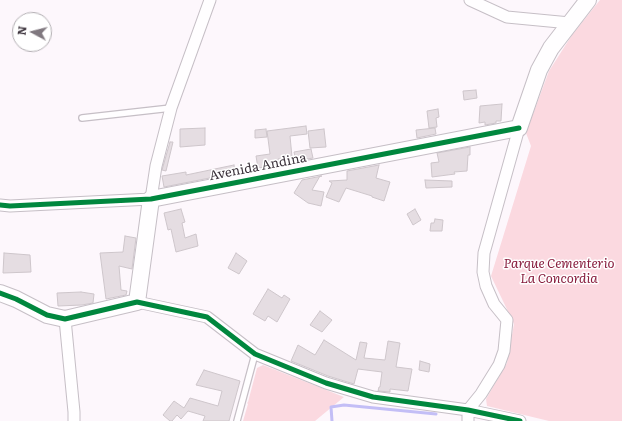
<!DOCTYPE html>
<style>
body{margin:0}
#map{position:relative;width:622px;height:421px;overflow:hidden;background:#fdf7fc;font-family:Literata,serif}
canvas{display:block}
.north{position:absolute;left:12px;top:12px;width:40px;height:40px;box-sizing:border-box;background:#fff;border:1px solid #b1adb1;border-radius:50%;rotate:277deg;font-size:11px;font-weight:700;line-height:16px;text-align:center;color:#3c333c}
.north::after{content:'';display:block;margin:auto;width:14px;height:18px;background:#80787f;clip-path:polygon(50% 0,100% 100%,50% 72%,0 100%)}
</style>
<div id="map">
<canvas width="622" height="421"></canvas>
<div class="north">N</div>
</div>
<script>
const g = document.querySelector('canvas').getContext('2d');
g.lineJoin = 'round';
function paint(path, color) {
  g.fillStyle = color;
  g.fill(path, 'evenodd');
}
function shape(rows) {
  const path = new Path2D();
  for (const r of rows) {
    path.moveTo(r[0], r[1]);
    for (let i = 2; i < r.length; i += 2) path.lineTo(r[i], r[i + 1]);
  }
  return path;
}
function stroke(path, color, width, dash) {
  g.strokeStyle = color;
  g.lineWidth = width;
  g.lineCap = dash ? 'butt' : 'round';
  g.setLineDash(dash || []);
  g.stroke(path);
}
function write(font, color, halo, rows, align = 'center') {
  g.font = font + ' Literata,serif';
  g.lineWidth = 3;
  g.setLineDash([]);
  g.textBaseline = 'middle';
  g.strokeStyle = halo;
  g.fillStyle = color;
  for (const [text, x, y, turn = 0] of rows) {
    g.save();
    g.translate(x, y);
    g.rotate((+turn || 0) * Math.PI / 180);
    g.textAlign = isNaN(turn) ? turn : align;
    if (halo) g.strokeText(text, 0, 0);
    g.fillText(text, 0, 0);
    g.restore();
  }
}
paint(shape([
 [600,0,622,0,622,421,549,421,487,406,486,399,507,363,514,324,491,276,531,146,526,133,549,71,572,35],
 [263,365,344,397,315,421,243,421,248,404,247,403,248,402,257,368]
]), '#fbd9e0');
stroke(shape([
 [332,421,331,407,344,405,436,414]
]), '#c3bef6', 3);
const building = shape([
 [476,90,477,98,464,100,463,91,476,90],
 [502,104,501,121,496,121,496,123,485,125,485,122,479,123,480,106,502,104],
 [438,109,439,117,436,118,437,127,429,128,427,111,438,109],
 [306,126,307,134,290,136,292,157,278,159,278,165,258,168,256,156,270,154,267,131,306,126],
 [205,128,205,145,180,147,180,129,205,128],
 [435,128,436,134,417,138,416,130,435,128],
 [266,129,267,137,255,138,255,130,266,129],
 [324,129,326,147,310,148,308,131,324,129],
 [170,142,173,142,166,171,162,170,170,142],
 [470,147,470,155,468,155,467,171,454,172,455,174,432,177,431,163,439,162,437,153,470,147],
 [311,149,313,158,296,161,294,152,311,149],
 [234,165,235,173,164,187,162,176,186,172,186,175,234,165],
 [379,165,376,178,390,182,384,201,372,197,372,196,346,188,339,202,326,197,332,183,329,181,347,180,347,171,379,165],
 [320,176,312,190,324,192,321,206,308,203,294,193,302,180,322,176,320,176],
 [425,180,452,181,452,187,426,188,425,180],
 [181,209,185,222,182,223,185,238,196,234,198,246,176,252,171,229,168,230,164,213,181,209],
 [415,209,421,220,413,225,407,214,415,209],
 [435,219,443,220,442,231,430,231,431,223,434,223,435,219],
 [125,236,136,238,132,269,119,266,121,290,127,291,126,295,106,299,100,253,123,252,125,236],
 [4,253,30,255,31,272,3,273,4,253],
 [236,253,247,261,239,274,228,268,236,253],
 [268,289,282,298,284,295,290,299,277,322,268,316,265,321,253,314,268,289],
 [81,292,94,294,93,303,82,305,58,306,57,293,81,292],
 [320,311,332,320,322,332,310,325,320,311],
 [324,340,356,360,360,342,367,343,364,358,385,360,388,341,400,343,396,367,412,369,408,391,390,389,390,392,378,391,379,387,380,387,382,372,358,369,354,384,328,376,291,361,298,345,315,355,324,340],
 [420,361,430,364,429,372,419,370,420,361],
 [204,370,240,381,229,421,203,421,205,416,188,411,181,419,177,415,172,421,170,421,163,415,174,401,184,408,190,398,218,406,222,391,196,385,204,370]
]);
paint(building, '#e5dde2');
stroke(building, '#cec6cb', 1);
const lane = shape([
 [82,118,171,108],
 [237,421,255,354]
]);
const street = shape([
 [470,0,507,17,570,23],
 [0,205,10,206,151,199,156,166,171,108,210,0],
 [137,302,207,317,255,354,326,383,373,397,468,410,520,421],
 [65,319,74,412,74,421],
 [468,421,468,410,481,394,499,365,504,351,507,320,494,304,486,286,483,272,484,253,519,128]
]);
const secondary = shape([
 [0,293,16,299,47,315,65,319,137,302,151,199,519,128,539,70,551,48,588,0]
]);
stroke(lane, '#c6bfc6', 8);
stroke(street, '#c6bfc6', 13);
stroke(secondary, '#c6bfc6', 18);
stroke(lane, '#fffeff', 5.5);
stroke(street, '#fffeff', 11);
stroke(secondary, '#fffeff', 16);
stroke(shape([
 [0,205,10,206,151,199,519,128],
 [0,293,16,299,47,315,65,319,137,302,207,317,255,354,326,383,373,397,468,410,520,421]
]), '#00873e', 5);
write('13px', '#3c333c', '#fff', [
 ["Avenida Andina",258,167,-11]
]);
write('italic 13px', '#891f3f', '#fff', [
 ["Parque Cementerio",559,264],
 ["La Concordia",559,279]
]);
</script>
